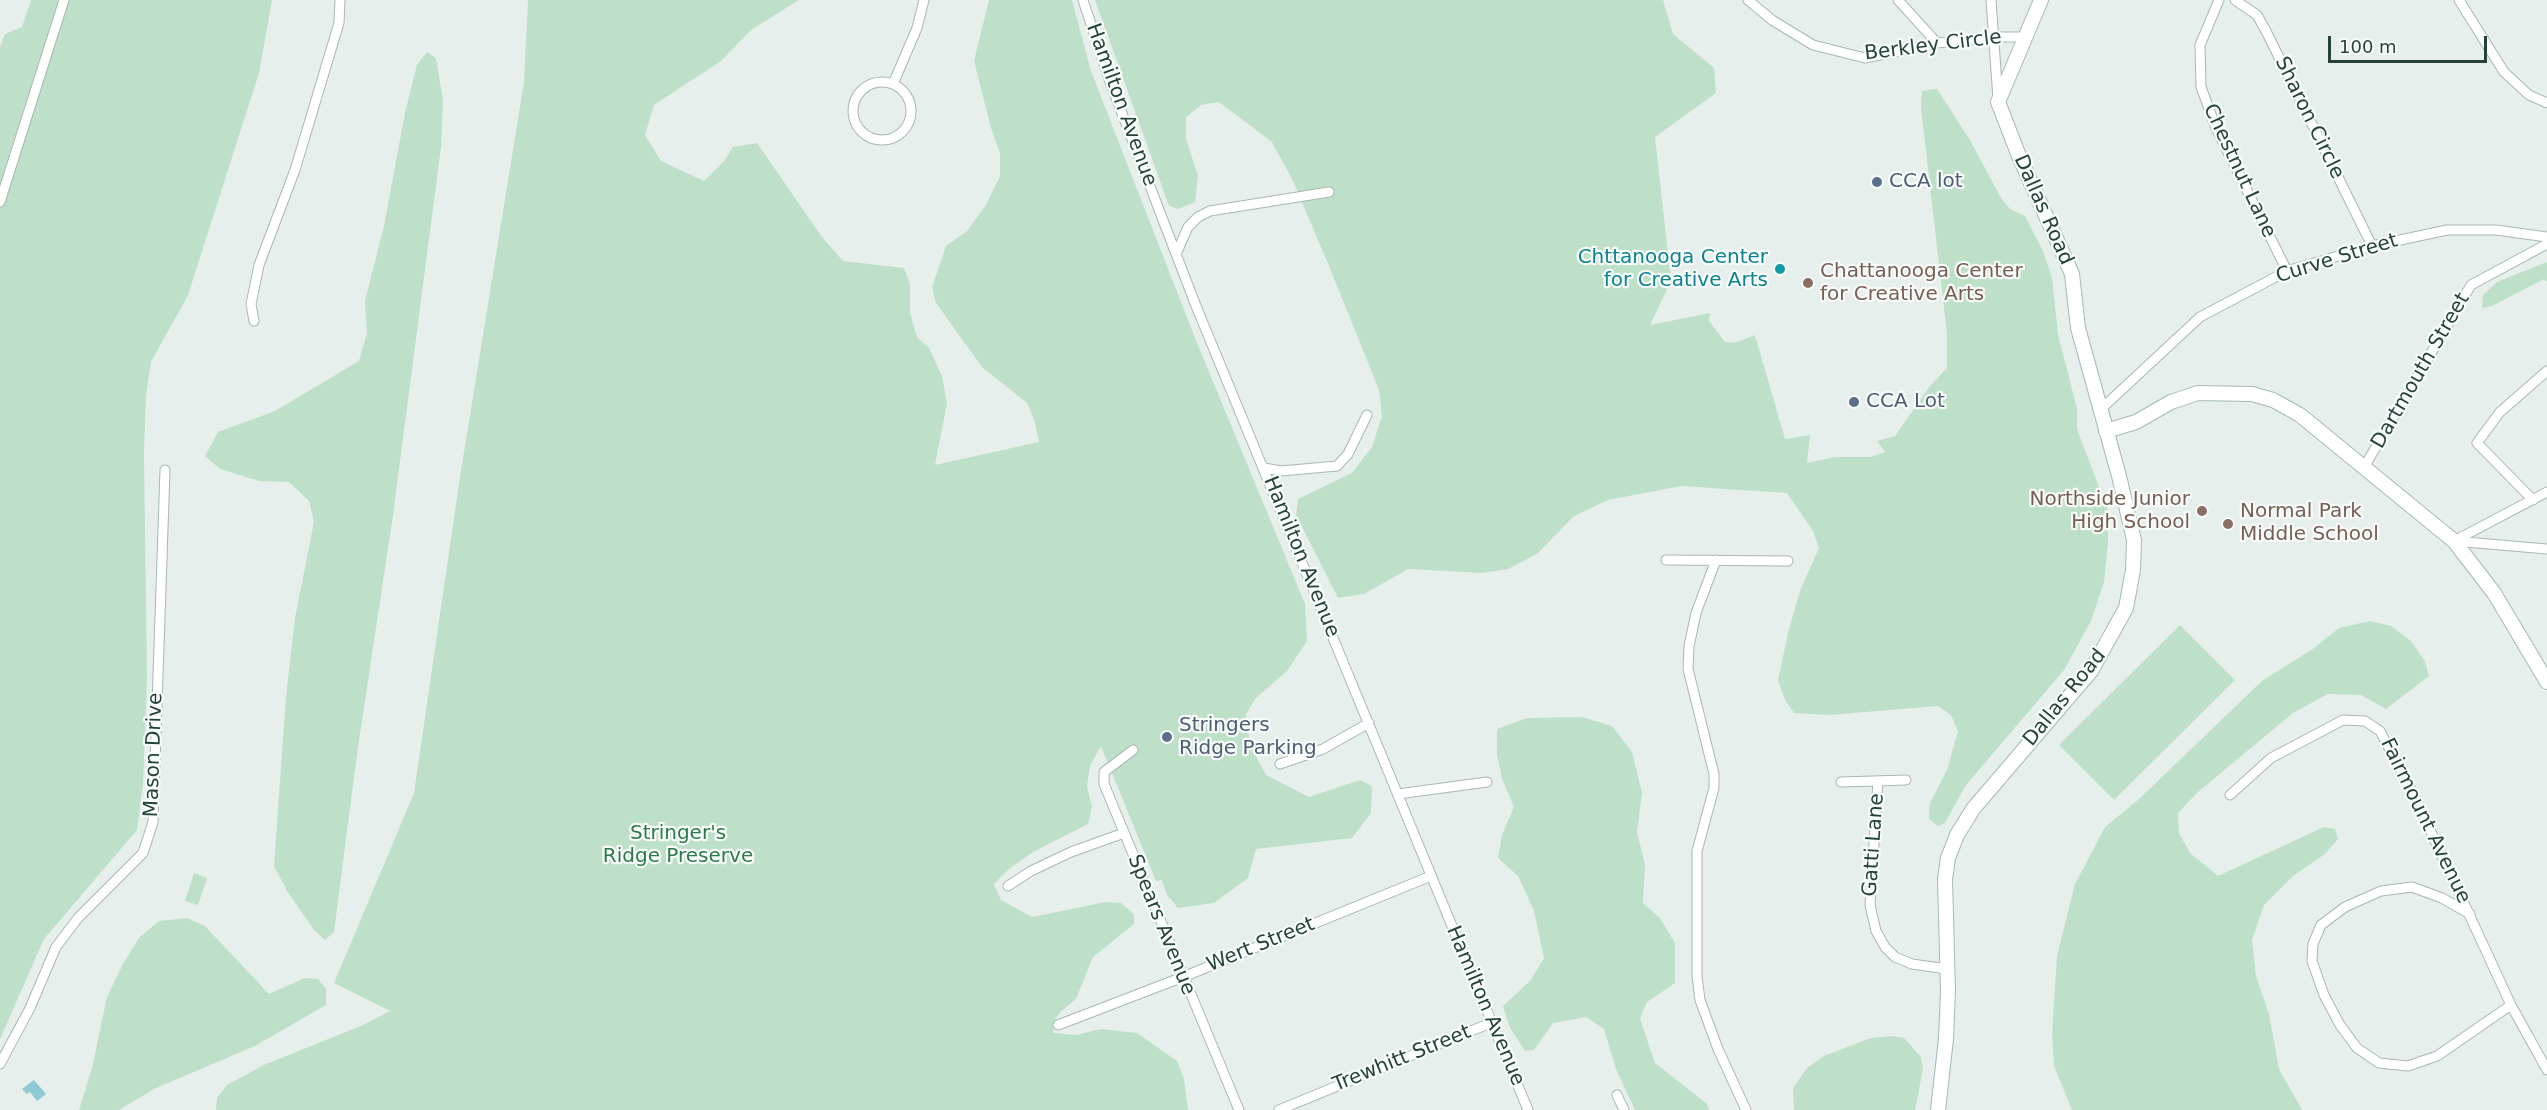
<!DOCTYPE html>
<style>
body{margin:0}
#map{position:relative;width:2547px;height:1110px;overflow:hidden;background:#e6efeb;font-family:"DejaVu Sans",sans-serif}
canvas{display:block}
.scale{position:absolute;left:2328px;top:36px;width:159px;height:27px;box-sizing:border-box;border:3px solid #24423a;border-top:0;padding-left:8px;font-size:18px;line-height:21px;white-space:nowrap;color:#24423a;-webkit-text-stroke:4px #f7fbf9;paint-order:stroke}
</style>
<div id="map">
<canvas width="2547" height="1110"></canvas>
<div class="scale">100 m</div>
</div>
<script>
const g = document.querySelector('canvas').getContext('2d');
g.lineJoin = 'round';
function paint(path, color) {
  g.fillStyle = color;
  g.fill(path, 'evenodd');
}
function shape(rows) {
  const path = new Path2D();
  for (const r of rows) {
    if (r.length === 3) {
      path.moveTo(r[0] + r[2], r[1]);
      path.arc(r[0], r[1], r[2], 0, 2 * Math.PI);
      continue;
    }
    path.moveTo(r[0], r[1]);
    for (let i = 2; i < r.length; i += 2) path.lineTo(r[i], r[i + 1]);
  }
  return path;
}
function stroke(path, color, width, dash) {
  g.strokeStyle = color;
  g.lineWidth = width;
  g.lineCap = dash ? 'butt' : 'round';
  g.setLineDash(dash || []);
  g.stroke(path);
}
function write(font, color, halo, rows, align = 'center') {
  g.font = font + ' "DejaVu Sans",sans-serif';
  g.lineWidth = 4.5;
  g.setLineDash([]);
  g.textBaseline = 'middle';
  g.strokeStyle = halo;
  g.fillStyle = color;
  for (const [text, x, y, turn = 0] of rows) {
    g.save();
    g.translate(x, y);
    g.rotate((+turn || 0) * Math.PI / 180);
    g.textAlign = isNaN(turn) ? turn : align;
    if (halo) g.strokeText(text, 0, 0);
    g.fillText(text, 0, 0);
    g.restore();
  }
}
paint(shape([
 [31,0,272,0,259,73,188,295,151,362,146,396,144,455,147,679,143,784,137,830,44,939,0,1039,0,47,5,34,22,27],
 [528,0,799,0,751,30,721,61,654,105,645,135,661,161,704,181,724,161,733,147,757,143,822,237,843,261,904,268,910,284,910,313,917,337,929,348,942,376,947,403,935,465,1039,442,1034,419,1027,403,982,367,936,303,932,287,946,246,967,231,986,205,1000,176,1000,153,991,128,974,61,989,0,1072,0,1091,71,1195,338,1305,604,1307,641,1287,671,1256,698,1246,714,1250,745,1266,775,1309,797,1360,780,1372,786,1371,813,1352,838,1256,849,1248,878,1214,903,1178,908,1167,895,1162,880,1156,881,1101,746,1090,766,1087,786,1092,807,1088,824,1033,852,1009,869,994,884,1001,900,1032,917,1106,902,1121,903,1134,914,1134,924,1093,957,1076,999,1061,1011,1053,1023,1053,1033,1076,1035,1101,1029,1137,1033,1177,1061,1184,1079,1188,1110,216,1110,217,1098,227,1085,264,1065,363,1025,390,1011,334,983,414,793,460,477,524,82],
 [1095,0,1663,0,1673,34,1714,68,1716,93,1655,137,1671,281,1650,325,1710,313,1709,321,1725,342,1734,343,1755,335,1785,439,1810,435,1807,463,1835,457,1870,457,1885,452,1877,441,1895,436,1930,386,1947,368,1947,334,1921,108,1922,91,1937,89,1970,140,2001,198,2010,209,2025,216,2043,251,2052,278,2058,334,2077,409,2077,429,2108,511,2108,543,2104,582,2091,621,2064,670,1966,785,1945,823,1938,826,1929,819,1930,803,1947,770,1958,731,1951,715,1938,706,1830,715,1794,713,1785,700,1778,680,1789,629,1801,588,1819,548,1813,531,1787,493,1681,486,1608,500,1574,516,1537,554,1508,569,1482,573,1408,569,1364,594,1338,598,1296,515,1298,499,1352,473,1372,447,1382,416,1379,390,1329,266,1293,181,1272,142,1219,102,1201,105,1186,117,1186,139,1198,176,1195,202,1178,209,1169,206],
 [427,52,436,58,443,100,441,147,393,515,357,754,334,932,325,940,314,930,287,891,274,866,286,697,295,618,314,522,309,501,289,482,259,481,220,469,205,456,218,432,275,411,359,361,367,333,365,301,384,226,405,113,417,65],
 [2547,262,2547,282,2544,279,2492,306,2482,308,2483,295,2497,282],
 [2370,621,2391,626,2411,641,2425,661,2429,676,2386,709,2361,695,2328,694,2293,713,2198,792,2178,813,2179,833,2190,853,2218,876,2324,827,2335,829,2338,839,2325,854,2293,876,2264,905,2252,940,2256,976,2269,1014,2279,1069,2302,1110,2072,1110,2054,1066,2052,1035,2057,956,2075,884,2105,827,2139,799,2262,681,2314,648,2339,628],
 [2180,625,2235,680,2114,800,2059,745],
 [1582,717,1612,726,1632,752,1642,793,1637,832,1645,865,1643,903,1660,918,1675,943,1675,983,1647,1002,1640,1019,1655,1063,1707,1104,1709,1110,1635,1110,1616,1069,1604,1029,1586,1017,1553,1023,1534,1050,1525,1051,1510,1028,1503,1006,1531,980,1544,958,1534,911,1518,876,1498,858,1502,835,1514,807,1502,779,1497,754,1497,729,1527,718],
 [194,873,207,878,198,905,185,901],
 [187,918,205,926,269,994,305,978,318,979,326,989,326,1005,255,1046,156,1088,119,1110,79,1110,92,1068,107,997,123,964,139,938,159,921],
 [1891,1036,1904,1038,1921,1057,1923,1069,1915,1110,1794,1110,1793,1088,1807,1068,1824,1056,1871,1038]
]), '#bfe0c8');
paint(shape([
 [34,1080,46,1094,37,1101,30,1092,27,1094,22,1089]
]), '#8ec9d4');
const street = shape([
 [1083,0,1110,82,1196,306,1528,1110],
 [1748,0,1772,20,1813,45,1865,58,1937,43,1992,37,2025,37],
 [1898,0,1937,43],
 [1991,0,1998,99],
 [2219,0,2200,45,2201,87,2216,128,2287,271],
 [2235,0,2257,15,2267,33,2372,246],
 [2459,0,2504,72,2529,95,2547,103],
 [882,111,29],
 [893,84,917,28,924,0],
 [0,202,64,0],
 [1177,252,1188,227,1198,217,1210,211,1329,192],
 [254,321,251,304,259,265,295,170,339,23,340,0],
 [2100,410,2200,317,2287,271,2372,246,2447,230,2496,230,2547,237],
 [1264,468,1281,471,1337,466,1348,454,1367,415],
 [2363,469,2471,285,2547,244],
 [2533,500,2477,443,2500,412,2547,371],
 [2454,541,2547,492],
 [2454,541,2547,549],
 [1666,560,1788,561],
 [1716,560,1696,613,1689,646,1688,669,1714,774,1714,788,1697,851,1697,976,1700,1000,1718,1049,1746,1110],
 [1133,750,1104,772,1104,784,1239,1110],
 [1280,764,1323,749,1369,723],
 [1878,781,1870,905,1876,931,1885,947,1895,957,1912,964,1947,969],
 [1841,782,1906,780],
 [1398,794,1487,782],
 [2230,795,2271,758,2343,720,2365,721,2380,731,2412,791,2511,1005,2547,1070],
 [1008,886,1031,871,1071,852,1124,833],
 [2470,914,2442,898,2412,887,2381,891,2345,907,2321,925,2313,944,2312,961,2324,995,2340,1025,2357,1048,2379,1063,2408,1066,2437,1056,2511,1005],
 [1058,1025,1183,977,1431,876],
 [0,1064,30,1008,56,947,78,918,143,853,153,822,165,470],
 [1617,1095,1624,1110],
 [1279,1110,1493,1022]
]);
const secondary = shape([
 [2106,431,2136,422,2171,402,2198,393,2252,394,2273,400,2300,415,2454,541,2494,593,2547,682],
 [1938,1110,1946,1039,1948,991,1945,879,1948,858,1957,835,1973,809,2091,671,2126,608,2133,570,2134,540,2119,476,2078,328,2072,274,2019,156,1998,102,2041,0]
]);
stroke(street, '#a8b8b2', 11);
stroke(secondary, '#a4bbb3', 16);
stroke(street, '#fff', 9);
stroke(secondary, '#fff', 14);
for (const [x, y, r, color] of [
 [1877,182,6,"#5c6f8a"],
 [1780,269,6,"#0f9aa8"],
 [1808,283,6,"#8d6e63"],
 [1854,402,6,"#5c6f8a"],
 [2202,511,6,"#8d6e63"],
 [2228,524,6,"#8d6e63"],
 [1167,737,6,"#5c6f8a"]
]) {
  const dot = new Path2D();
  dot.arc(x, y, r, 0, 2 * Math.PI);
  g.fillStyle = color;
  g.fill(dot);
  stroke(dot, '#f7fbf9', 2);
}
write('20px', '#24423a', '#f7fbf9', [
 ["Berkley Circle",1933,46,-7],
 ["Hamilton Avenue",1121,105,70],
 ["Sharon Circle",2309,118,64],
 ["Chestnut Lane",2239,171,65],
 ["Dallas Road",2043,210,66],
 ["Curve Street",2337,259,-17],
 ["Dartmouth Street",2421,371,-60],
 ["Hamilton Avenue",1301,557,68],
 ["Dallas Road",2065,698,-51],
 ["Mason Drive",154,755,-88],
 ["Fairmount Avenue",2425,821,64],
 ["Gatti Lane",1874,845,-86],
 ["Spears Avenue",1161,925,68],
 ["Wert Street",1261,945,-22],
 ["Hamilton Avenue",1485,1006,67],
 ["Trewhitt Street",1402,1059,-22]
]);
write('20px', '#4e5e75', '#f7fbf9', [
 ["CCA lot",1889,182],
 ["CCA Lot",1866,402],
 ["Stringers",1179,726],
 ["Ridge Parking",1179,749]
], 'left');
write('20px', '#0d838f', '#f7fbf9', [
 ["Chttanooga Center",1768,258],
 ["for Creative Arts",1768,281]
], 'right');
write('20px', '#785e54', '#f7fbf9', [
 ["Chattanooga Center",1820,272],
 ["for Creative Arts",1820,295],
 ["Northside Junior",2190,500,"right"],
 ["High School",2190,523,"right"],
 ["Normal Park",2240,512],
 ["Middle School",2240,535]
], 'left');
write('20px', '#2d7a4b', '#f7fbf9', [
 ["Stringer's",678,834],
 ["Ridge Preserve",678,857]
]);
</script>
